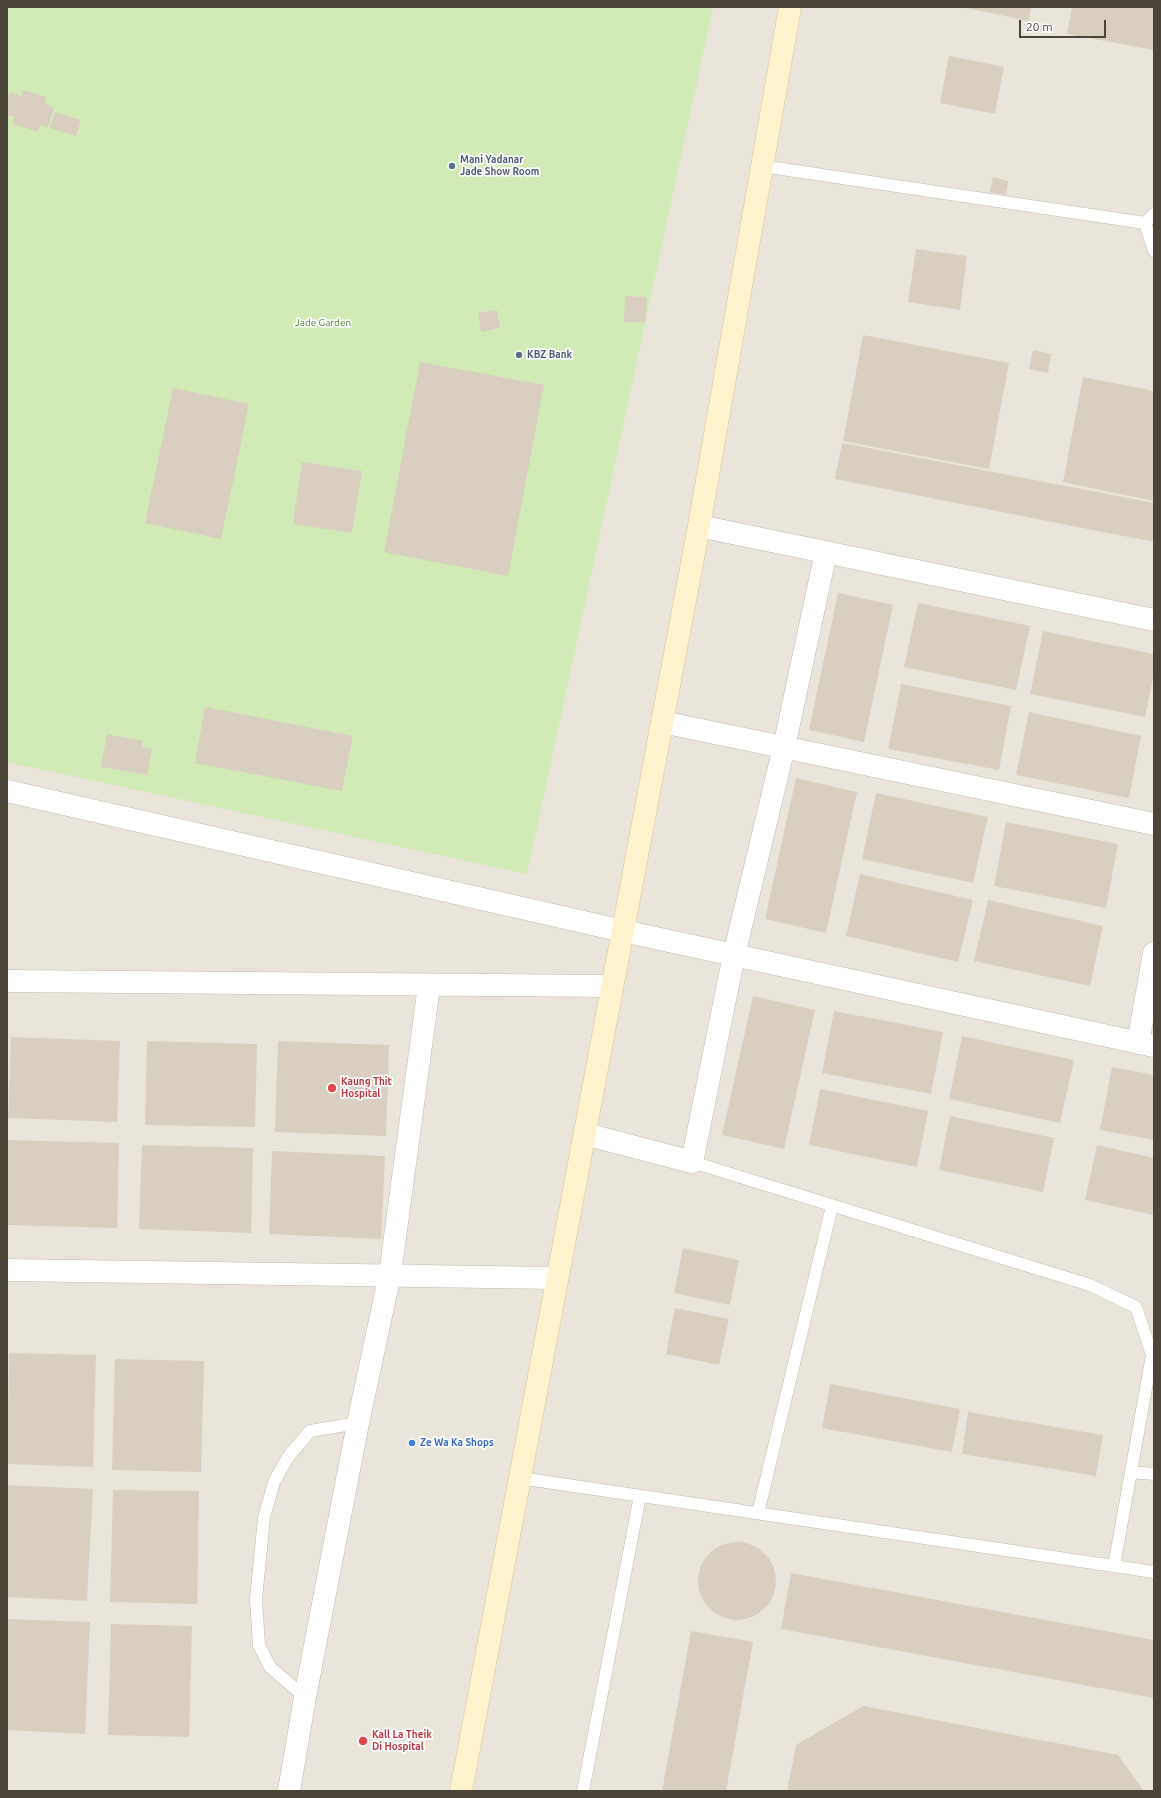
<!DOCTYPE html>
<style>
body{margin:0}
#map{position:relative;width:1161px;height:1798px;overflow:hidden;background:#f6f3ec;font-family:Ubuntu,sans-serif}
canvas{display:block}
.frame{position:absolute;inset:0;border:8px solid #4b4439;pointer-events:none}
.scale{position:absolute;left:1019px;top:20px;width:87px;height:18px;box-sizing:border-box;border:2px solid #4b4439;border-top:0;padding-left:5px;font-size:12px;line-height:14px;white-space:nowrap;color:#4b4439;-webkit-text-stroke:3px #fff;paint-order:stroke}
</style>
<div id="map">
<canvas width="1161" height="1798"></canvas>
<div class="frame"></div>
<div class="scale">20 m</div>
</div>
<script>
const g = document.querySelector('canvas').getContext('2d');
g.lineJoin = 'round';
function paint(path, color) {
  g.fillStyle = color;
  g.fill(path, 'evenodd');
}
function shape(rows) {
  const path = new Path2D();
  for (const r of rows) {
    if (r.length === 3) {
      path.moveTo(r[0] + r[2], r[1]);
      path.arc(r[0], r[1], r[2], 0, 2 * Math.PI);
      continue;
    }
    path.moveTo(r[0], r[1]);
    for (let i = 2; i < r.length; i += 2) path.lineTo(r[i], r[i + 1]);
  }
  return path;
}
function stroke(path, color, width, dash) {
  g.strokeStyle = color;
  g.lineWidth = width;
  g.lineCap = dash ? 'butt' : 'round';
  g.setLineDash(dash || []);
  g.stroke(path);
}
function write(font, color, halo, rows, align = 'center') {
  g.font = font + ' Ubuntu,sans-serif';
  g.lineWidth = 3.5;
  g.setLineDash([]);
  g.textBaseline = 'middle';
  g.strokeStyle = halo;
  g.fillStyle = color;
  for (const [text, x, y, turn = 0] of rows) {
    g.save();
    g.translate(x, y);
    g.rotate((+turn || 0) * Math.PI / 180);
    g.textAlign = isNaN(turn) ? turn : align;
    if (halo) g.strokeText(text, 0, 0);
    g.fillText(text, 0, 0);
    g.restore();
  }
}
paint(shape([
 [7,7,1154,7,1154,1791,7,1791]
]), '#eae5da');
paint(shape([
 [7,7,713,7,527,874,7,762]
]), '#d2eab5');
paint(shape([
 [961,7,1031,7,1029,21],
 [1072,7,1154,7,1154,50,1067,34],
 [949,56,1004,67,995,114,940,103],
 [23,90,47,97,45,104,54,107,48,127,40,125,38,132,12,124,14,117,7,115,7,101,10,92,21,96],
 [55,112,81,120,76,136,50,128],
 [993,177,1008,181,1006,195,990,192],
 [916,249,967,256,960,310,908,302],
 [625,296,647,297,646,322,624,322],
 [497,310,500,328,481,332,478,313],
 [863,335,1009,363,989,469,843,441],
 [1033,350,1051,354,1048,373,1029,369],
 [420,362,544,385,508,576,384,552],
 [1083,377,1154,391,1154,501,1063,482],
 [173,388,249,404,221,539,145,523],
 [842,443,1154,503,1154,542,835,479],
 [302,462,362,471,352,533,293,524],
 [838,593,893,605,864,742,809,730],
 [918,603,1030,626,1016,690,904,667],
 [1043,631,1154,654,1154,674,1145,717,1030,694],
 [901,684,1011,706,999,770,888,749],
 [205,707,353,736,342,791,195,763],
 [1029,712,1141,736,1129,798,1016,775],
 [107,734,143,741,142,747,152,749,147,775,101,767],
 [796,778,857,792,826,933,765,919],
 [876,793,988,817,973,883,862,859],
 [1006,822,1118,844,1106,908,994,886],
 [860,874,973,900,958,962,846,936],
 [988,900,1103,926,1090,986,974,961],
 [753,996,815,1010,784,1149,722,1135],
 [834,1011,943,1032,931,1094,822,1073],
 [962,1036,1074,1060,1060,1123,949,1099],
 [11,1037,120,1041,117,1122,8,1118],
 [147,1041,257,1044,255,1127,145,1125],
 [278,1041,389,1045,386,1136,275,1132],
 [1112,1067,1154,1075,1154,1140,1100,1130],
 [820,1089,928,1111,917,1167,809,1145],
 [950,1116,1054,1138,1043,1192,939,1170],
 [7,1140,119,1143,117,1228,7,1225],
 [142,1145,253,1148,251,1233,139,1229],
 [1097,1145,1154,1158,1154,1215,1085,1200],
 [272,1151,385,1156,381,1239,269,1234],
 [683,1248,739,1260,730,1305,674,1293],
 [675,1308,729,1319,719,1365,666,1354],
 [9,1353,96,1355,93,1467,7,1464],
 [115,1359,204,1361,201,1472,112,1470],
 [830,1384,960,1409,952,1452,822,1428],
 [968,1412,1103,1435,1096,1476,962,1454],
 [7,1485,93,1489,87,1601,7,1597],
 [113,1490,199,1491,197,1604,110,1602],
 [737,1581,39],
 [791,1573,1154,1640,1154,1698,781,1629],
 [7,1619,90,1622,85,1734,7,1730],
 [111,1624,192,1626,189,1737,108,1735],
 [691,1631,753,1642,726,1791,662,1791],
 [863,1706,1118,1755,1144,1791,787,1791,796,1745]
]), '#d8cfc1');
const lane = shape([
 [762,166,1145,223],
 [1145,223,1154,251],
 [1145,223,1154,214],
 [692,1162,1090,1285,1136,1307,1152,1355,1114,1566],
 [1131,1472,1154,1474],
 [520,1478,1154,1572],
 [758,1513,832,1206],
 [305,1697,270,1667,259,1645,256,1599,264,1518,274,1482,288,1457,310,1431,358,1423],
 [583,1791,640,1496]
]);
const street = shape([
 [699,526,1154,620],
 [662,722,1154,824],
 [7,791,623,931,1154,1046],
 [7,981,612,986],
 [1138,1043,1154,953],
 [585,1134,692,1162,734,955,784,747,826,552],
 [7,1270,557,1278],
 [289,1791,305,1697,358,1423,390,1274,429,986]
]);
const secondary = shape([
 [461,1791,699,526,790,7]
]);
stroke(lane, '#c2bbae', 13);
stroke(street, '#c2bbae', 23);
stroke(secondary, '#d6c79b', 23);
stroke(lane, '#fff', 12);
stroke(street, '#fff', 22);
stroke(secondary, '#fff3cd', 22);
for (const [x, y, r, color] of [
 [452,166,4,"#5c6f8a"],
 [519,355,4,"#5c6f8a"],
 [332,1088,5,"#e0444e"],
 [412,1443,4,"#3f7fe0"],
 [363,1741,5,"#e0444e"]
]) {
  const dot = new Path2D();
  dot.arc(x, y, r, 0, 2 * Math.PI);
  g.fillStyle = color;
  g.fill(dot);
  stroke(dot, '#fff', 1.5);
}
write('bold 10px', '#4e5e75', '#fff', [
 ["Mani Yadanar",460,160],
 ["Jade Show Room",460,172],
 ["KBZ Bank",527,355]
], 'left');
write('10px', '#4a7f2a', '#fff', [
 ["Jade Garden",323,323]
]);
write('bold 10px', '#be3a42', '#fff', [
 ["Kaung Thit",341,1082],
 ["Hospital",341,1094],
 ["Kall La Theik",372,1735],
 ["Di Hospital",372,1747]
], 'left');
write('bold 10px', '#366cbe', '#fff', [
 ["Ze Wa Ka Shops",420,1443]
], 'left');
</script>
